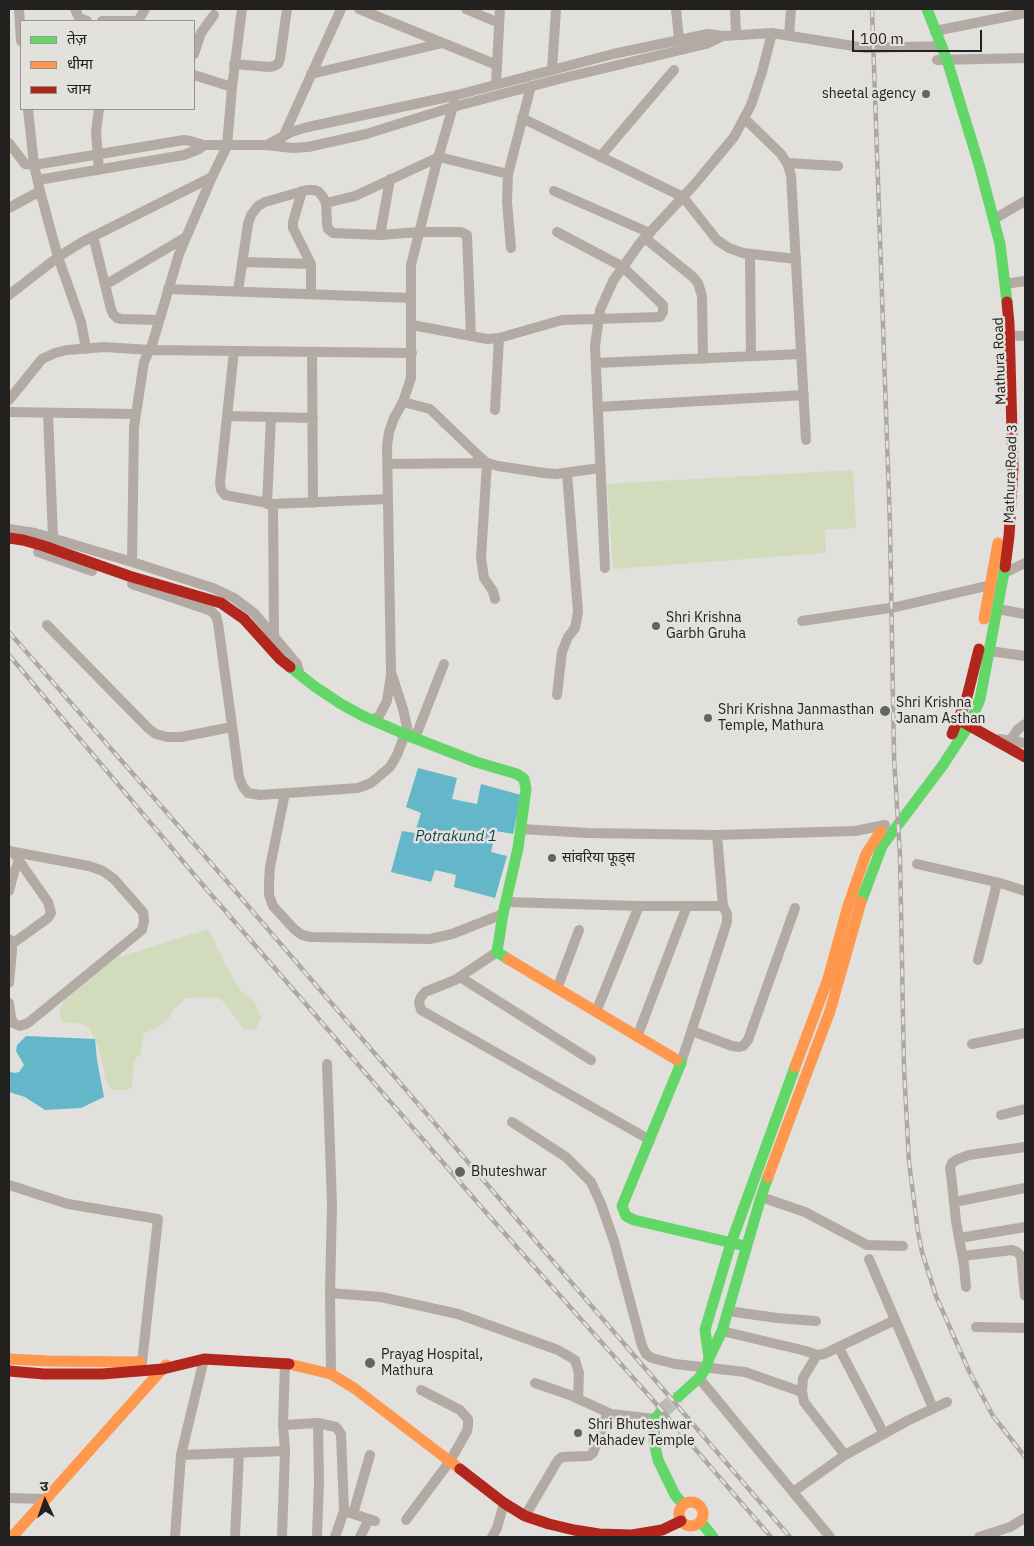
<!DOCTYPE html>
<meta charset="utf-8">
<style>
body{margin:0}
#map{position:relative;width:1034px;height:1546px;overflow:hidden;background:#e1e0dc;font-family:"IBM Plex Sans","Noto Sans Devanagari",sans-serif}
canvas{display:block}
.frame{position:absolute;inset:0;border:10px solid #22211f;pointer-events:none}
.legend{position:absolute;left:20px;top:20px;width:175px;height:90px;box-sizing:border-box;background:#e2e1db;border:1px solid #959490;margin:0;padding:6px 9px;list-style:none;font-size:15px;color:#22211f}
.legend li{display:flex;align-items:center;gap:10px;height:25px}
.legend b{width:25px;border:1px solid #959490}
.north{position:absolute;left:20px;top:1476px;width:50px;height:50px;-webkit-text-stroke:4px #e2e1db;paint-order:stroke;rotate:357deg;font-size:14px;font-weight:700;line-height:20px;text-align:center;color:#22211f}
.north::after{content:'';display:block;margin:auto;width:18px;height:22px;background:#22211f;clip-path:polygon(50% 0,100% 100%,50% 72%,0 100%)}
.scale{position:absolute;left:852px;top:30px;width:130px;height:22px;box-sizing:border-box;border:2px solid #22211f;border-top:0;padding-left:6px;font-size:15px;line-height:18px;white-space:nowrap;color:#22211f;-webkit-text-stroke:4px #e2e1db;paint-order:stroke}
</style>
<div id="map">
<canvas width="1034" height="1546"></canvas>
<div class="frame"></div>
<ul class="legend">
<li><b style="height:6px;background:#63d668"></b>तेज़</li>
<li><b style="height:6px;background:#ff974d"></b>धीमा</li>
<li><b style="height:6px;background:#b3261e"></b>जाम</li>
</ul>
<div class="north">उ</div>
<div class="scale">100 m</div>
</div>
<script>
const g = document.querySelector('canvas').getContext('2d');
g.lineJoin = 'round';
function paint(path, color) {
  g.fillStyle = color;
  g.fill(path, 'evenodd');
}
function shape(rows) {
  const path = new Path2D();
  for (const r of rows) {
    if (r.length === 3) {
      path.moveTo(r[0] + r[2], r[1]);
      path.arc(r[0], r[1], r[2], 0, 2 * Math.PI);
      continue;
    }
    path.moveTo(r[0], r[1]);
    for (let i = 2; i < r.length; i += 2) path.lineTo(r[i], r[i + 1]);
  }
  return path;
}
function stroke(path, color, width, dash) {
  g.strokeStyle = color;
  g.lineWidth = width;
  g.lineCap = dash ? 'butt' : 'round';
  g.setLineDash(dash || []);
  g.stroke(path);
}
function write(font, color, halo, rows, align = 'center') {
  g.font = font + ' "IBM Plex Sans","Noto Sans Devanagari",sans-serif';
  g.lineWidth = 5;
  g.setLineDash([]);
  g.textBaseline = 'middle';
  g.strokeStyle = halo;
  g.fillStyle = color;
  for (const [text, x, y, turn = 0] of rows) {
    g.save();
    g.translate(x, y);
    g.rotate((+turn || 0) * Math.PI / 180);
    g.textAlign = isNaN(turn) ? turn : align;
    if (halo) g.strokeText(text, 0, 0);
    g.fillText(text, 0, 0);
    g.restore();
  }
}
paint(shape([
 [853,470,856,528,825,530,826,553,613,569,607,484],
 [208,929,227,968,241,991,254,1001,261,1018,255,1030,244,1029,221,999,212,997,186,998,174,1009,170,1017,160,1026,143,1034,141,1054,135,1059,133,1068,132,1087,127,1090,112,1090,106,1080,98,1046,90,1029,83,1024,63,1022,59,1015,64,998,89,977,116,958]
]), '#d2dbbc');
paint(shape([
 [418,768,457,778,452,799,477,804,481,784,521,795,513,834,496,831,491,852,507,856,495,898,454,887,456,875,448,873,435,870,431,882,391,872,402,831,415,833,421,813,406,807],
 [26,1036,95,1039,97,1060,104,1097,81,1108,45,1110,25,1097,9,1092,9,1071,14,1073,19,1072,24,1065,16,1051,17,1045]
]), '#64b7c8');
stroke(shape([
 [660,1413,678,1397]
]), '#bbbab6', 15, [15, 8]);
stroke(shape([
 [19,9,21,41],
 [75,9,79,18,87,21],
 [242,9,232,87,227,146,212,177,179,254,152,345,144,362,134,427,132,562,213,588,234,598,254,613,297,664,299,672],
 [359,9,497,65],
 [466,9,499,23],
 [676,9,679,40],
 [735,9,736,34],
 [102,21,138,21],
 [138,21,145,9],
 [935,31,1025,13],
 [789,36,791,9],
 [194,54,201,33,214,15],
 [937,60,1025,58],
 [234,64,269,67,274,66,278,64,280,59,287,9],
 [552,70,556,9],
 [311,74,443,43],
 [194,75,232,87],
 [496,84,500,9],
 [28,109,34,165,40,191,58,257,81,322,86,349],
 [99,109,96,132,99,170],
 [522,118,683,197,717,240,729,248,743,253,796,259],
 [744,118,781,154,787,163,791,175,806,440],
 [283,137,341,9],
 [9,143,25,164,34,165,184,140,190,141,204,145,266,145,293,148,308,147,366,134,453,107,559,79,706,44,723,36],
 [267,145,291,132,308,127,457,95,613,54,708,34,723,36,772,33,866,48,942,46],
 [600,157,674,70],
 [787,163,838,166],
 [38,180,184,155,199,149,204,145],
 [302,191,293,222,293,228,311,264,311,294],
 [554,191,650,233],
 [326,203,355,196,439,157,508,174],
 [9,208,40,191],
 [994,219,1025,201],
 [380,235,390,179],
 [93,236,111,309,113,314,117,318,122,319,159,320],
 [645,238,693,277,698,283,702,296,703,359],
 [511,248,507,202,508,174,531,86],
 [750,254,751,356],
 [242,262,311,264],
 [1005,284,1025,281],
 [105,285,186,237],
 [168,289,411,298],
 [238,291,248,224,251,215,258,206,265,202,307,190,314,190,319,192,323,197,326,203,327,224,328,229,333,233,380,235,419,232,461,232,467,235,471,336],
 [9,295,58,257,82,242,212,177],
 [412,325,487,339,499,338,562,320,660,317,663,312,663,305,623,267,557,232],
 [1000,335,1025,336],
 [234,351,220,483,221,490,225,495,273,504,388,499],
 [312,352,313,503],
 [596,363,801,354],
 [9,400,42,359,55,353,67,350,104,347,150,350,412,353],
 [403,402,430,409,480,457,487,463,498,466,544,473,556,474,600,468],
 [598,407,804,395],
 [495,410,499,338],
 [9,412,136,414],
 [48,413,53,538],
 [227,416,313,418],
 [387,464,487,463,481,558,484,578,493,591,495,599],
 [267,504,271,417],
 [273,504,274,637],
 [9,529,35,533,132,562],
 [38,552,92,571],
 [605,568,595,346,600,310,613,281,640,243,694,185,734,137,751,105,762,72,772,33],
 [1004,573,1025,563],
 [132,584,203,608,211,611,216,616,218,623,239,777,243,787,248,793,260,795,358,788,371,783,390,767,397,755,405,734],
 [997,609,1025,614],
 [802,621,896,607,995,584],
 [47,625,149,729,156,734,167,737,181,737,232,727],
 [989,651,1025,656],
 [557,695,562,652,568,637,575,628,578,612,567,473],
 [372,720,379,716,387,701,391,675],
 [409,736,403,709,391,672,387,446,389,432,394,418,403,402,411,378,411,265,436,165,454,103],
 [415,738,444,664],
 [999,739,1025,743],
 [1010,741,1018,729,1025,724],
 [285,793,270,867,269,883,269,895,273,906,294,929,302,935,311,937,430,939,452,934,503,914],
 [521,829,588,833,717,835,855,831,885,825],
 [717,835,723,906],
 [9,851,89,866,103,871,114,879,143,912,144,921,142,930,28,1023,20,1026,13,1023,11,1017,9,1003],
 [917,864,1000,883,1025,891],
 [9,891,14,872,19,861],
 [506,902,639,906,723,906,727,914,727,922,681,1063],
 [12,944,48,918,51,913,48,902,13,852],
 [497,952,455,980,425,992,421,997,419,1002,421,1010,650,1140],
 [978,960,997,883],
 [460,977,591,1060],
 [9,983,12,951,12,944,9,939],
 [557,989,579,930],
 [596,1012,639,906],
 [692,1031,732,1046,739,1047,743,1046,748,1040,795,908],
 [637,1037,687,906],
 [972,1044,1025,1033],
 [327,1064,332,1204,330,1293,331,1374],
 [1001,1115,1025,1109],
 [512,1122,566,1157,591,1182,601,1204,614,1241,642,1346,646,1354,652,1358,675,1364,745,1372,802,1392],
 [9,1185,68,1204,158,1219,142,1362],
 [761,1197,805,1212,867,1245,903,1246],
 [954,1202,1025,1188],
 [959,1238,1025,1227],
 [963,1256,1012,1250,1017,1252,1021,1256,1025,1296],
 [869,1259,933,1408],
 [966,1287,964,1265,956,1221,951,1174,950,1168,952,1163,958,1159,969,1155,1025,1147],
 [330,1293,381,1297,458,1314,558,1350,575,1360,579,1373,578,1399],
 [728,1311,777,1318,816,1321],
 [976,1327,1025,1328],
 [722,1331,806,1351,817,1355,824,1354,895,1320],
 [839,1348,884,1434],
 [817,1355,803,1378,802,1392,804,1402,845,1455],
 [699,1378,830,1537],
 [535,1383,570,1395,611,1414],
 [283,1425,318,1423,336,1427,341,1434,344,1511,375,1521],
 [181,1455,285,1451],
 [793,1492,845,1455,907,1421,947,1402],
 [9,1498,45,1499],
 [353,1514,370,1455],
 [525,1516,558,1460,562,1457,589,1456,593,1453,606,1417,611,1414,655,1419],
 [406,1520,450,1461,467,1431,468,1426,468,1419,460,1410,421,1390],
 [317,1536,319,1482,318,1423],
 [175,1537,181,1455,204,1359],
 [235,1537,239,1453],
 [282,1537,285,1451,283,1425,285,1363],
 [335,1537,344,1511],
 [360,1537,369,1519],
 [492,1537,497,1528,504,1503],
 [979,1537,1010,1527,1025,1518]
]), '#b4aaa4', 10);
stroke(shape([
 [927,9,947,60,980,168,1000,244,1007,302],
 [290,667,314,686,341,704,363,716,409,736,476,762,517,774,524,779,526,789,518,848,503,914,497,952,508,959],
 [861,902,882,846,943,765,969,725,980,699,1005,567],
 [677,1060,681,1063,622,1206,626,1216,634,1220,741,1245],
 [709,1358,705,1330,731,1243,795,1067],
 [678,1397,699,1378,706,1368,709,1358,722,1331,761,1197,768,1177],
 [660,1413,655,1419,654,1441,658,1460,675,1495,683,1504],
 [701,1522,713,1537]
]), '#63d668', 11);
stroke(shape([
 [984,619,998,543],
 [508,959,677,1060],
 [795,1067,828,979,848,906,866,854,881,831],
 [768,1177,830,1011,861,902],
 [9,1359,47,1361,140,1362],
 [289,1364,331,1374,354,1388,460,1469],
 [691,1514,12],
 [12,1537,166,1365]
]), '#ff974d', 11);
stroke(shape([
 [9,538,23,540,44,546,129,576,221,603,244,619,280,659,290,667],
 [1005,567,1009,536,1013,468,1009,324,1007,302],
 [961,721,1025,757],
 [952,734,966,701,979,649],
 [9,1371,44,1374,102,1374,163,1369,204,1359,289,1364],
 [460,1469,504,1503,525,1516,549,1524,574,1530,599,1534,632,1535,662,1530,681,1521]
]), '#b3261e', 11);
const rail = shape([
 [872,9,890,526,894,757,900,856,904,1068,909,1162,918,1232,922,1252,936,1296,969,1371,993,1416,1025,1457],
 [9,632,224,878,790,1537],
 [9,655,208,891,490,1217,652,1399,771,1537]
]);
stroke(rail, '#ada8a3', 4.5);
stroke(rail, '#e2e1db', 2.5, [8]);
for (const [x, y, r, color] of [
 [926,94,5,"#656461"],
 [656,626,5,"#656461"],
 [885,711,6,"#656461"],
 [708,718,5,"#656461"],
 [552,858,5,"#656461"],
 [460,1172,6,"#656461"],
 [370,1363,6,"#656461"],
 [578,1433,5,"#656461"]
]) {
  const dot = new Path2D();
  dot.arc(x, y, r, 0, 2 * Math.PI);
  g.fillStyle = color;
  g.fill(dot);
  stroke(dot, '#e2e1db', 2);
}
write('14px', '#22211f', '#e2e1db', [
 ["sheetal agency",916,94,"right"],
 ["Shri Krishna",666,618],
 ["Garbh Gruha",666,634],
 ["Shri Krishna",896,703],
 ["Janam Asthan",896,719],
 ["Shri Krishna Janmasthan",718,710],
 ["Temple, Mathura",718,726],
 ["सांवरिया फूड्स",562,858],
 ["Bhuteshwar",471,1172],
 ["Prayag Hospital,",381,1355],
 ["Mathura",381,1371],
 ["Shri Bhuteshwar",588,1425],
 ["Mahadev Temple",588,1441]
], 'left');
write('14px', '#22211f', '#e2e1db', [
 ["Mathura Road",1000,361,-92],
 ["Mathura Road 3",1011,474,-88]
]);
write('italic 15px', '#12444f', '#e2e1db', [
 ["Potrakund 1",456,837]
]);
</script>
